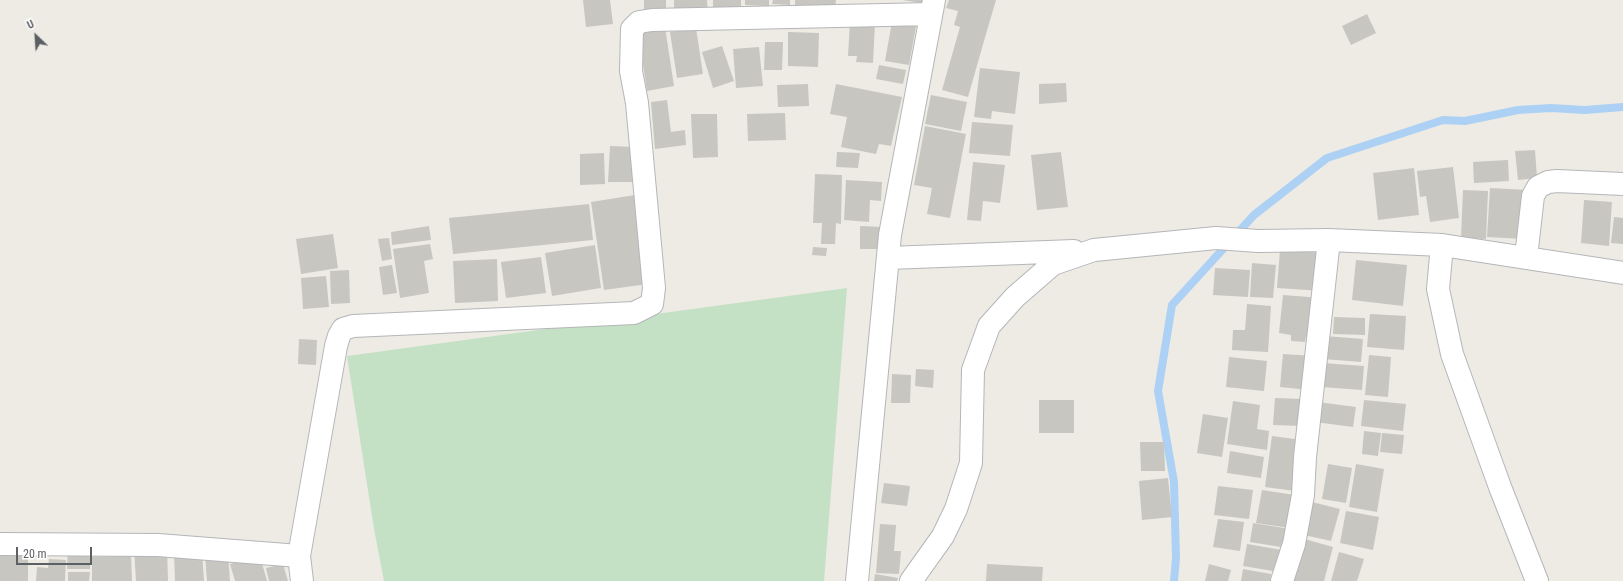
<!DOCTYPE html>
<style>
body{margin:0}
#map{position:relative;width:1623px;height:581px;overflow:hidden;background:#edebe4;font-family:"Roboto Condensed",sans-serif}
canvas{display:block}
.north{position:absolute;left:16px;top:16px;width:40px;height:40px;-webkit-text-stroke:3px #fff;paint-order:stroke;rotate:335deg;font-size:11px;font-weight:700;line-height:16px;text-align:center;color:#5c5f63}
.north::after{content:'';display:block;margin:auto;width:14px;height:18px;background:#5c5f63;clip-path:polygon(50% 0,100% 100%,50% 72%,0 100%)}
.scale{position:absolute;left:16px;top:547px;width:76px;height:18px;box-sizing:border-box;border:2px solid #5c5f63;border-top:0;padding-left:5px;font-size:12px;line-height:14px;white-space:nowrap;color:#5c5f63;-webkit-text-stroke:3px #fff;paint-order:stroke}
</style>
<div id="map">
<canvas width="1623" height="581"></canvas>
<div class="north">U</div>
<div class="scale">20 m</div>
</div>
<script>
const g = document.querySelector('canvas').getContext('2d');
g.lineJoin = 'round';
function paint(path, color) {
  g.fillStyle = color;
  g.fill(path, 'evenodd');
}
function shape(rows) {
  const path = new Path2D();
  for (const r of rows) {
    path.moveTo(r[0], r[1]);
    for (let i = 2; i < r.length; i += 2) path.lineTo(r[i], r[i + 1]);
  }
  return path;
}
function stroke(path, color, width, dash) {
  g.strokeStyle = color;
  g.lineWidth = width;
  g.lineCap = dash ? 'butt' : 'round';
  g.setLineDash(dash || []);
  g.stroke(path);
}
paint(shape([
 [847,288,824,581,384,581,374,529,347,356]
]), '#c4e1c5');
stroke(shape([
 [1174,581,1176,558,1174,482,1158,391,1172,305,1254,215,1327,158,1443,120,1465,121,1518,110,1551,108,1585,110,1623,107]
]), '#add1f4', 8);
paint(shape([
 [583,0,610,0,613,24,586,27],
 [644,0,666,0,666,14,644,13],
 [674,0,707,0,708,14,674,15],
 [713,0,741,0,741,11,713,11],
 [745,0,769,0,769,6,745,5],
 [773,0,790,0,790,5,772,4],
 [795,0,836,0,835,9,795,7],
 [902,0,929,0,928,4],
 [949,0,996,0,986,34,962,27,986,34,968,97,942,90,960,27,954,25,958,11,946,8],
 [1367,14,1376,33,1351,45,1342,26],
 [893,16,917,21,909,65,885,61],
 [850,22,875,23,873,63,856,62,857,56,848,56],
 [665,27,674,86,647,91,638,31],
 [696,28,703,74,677,78,670,32],
 [788,32,819,33,818,67,788,66],
 [765,42,783,42,782,70,764,70],
 [722,46,734,81,713,88,702,52],
 [759,47,763,86,736,88,733,49],
 [879,65,906,70,903,84,876,79],
 [980,68,1020,72,1015,114,992,111,991,119,974,117],
 [1066,83,1067,102,1039,104,1039,84],
 [808,84,809,106,778,107,777,85],
 [836,84,902,97,891,146,879,144,876,154,841,147,847,117,830,114],
 [931,95,967,102,961,131,925,124],
 [667,100,671,132,685,130,686,145,655,149,651,102],
 [785,113,786,140,748,141,747,114],
 [691,114,717,114,718,157,693,158],
 [972,122,1013,125,1010,156,969,153],
 [925,126,966,134,950,218,927,214,932,188,914,185],
 [610,146,637,147,636,182,608,182],
 [1535,150,1537,178,1518,180,1515,151],
 [837,152,860,153,858,168,836,167],
 [1061,152,1068,207,1037,210,1031,155],
 [604,153,605,184,580,185,580,154],
 [1508,160,1509,181,1474,183,1473,162],
 [973,162,1005,165,1000,203,983,201,981,221,967,220],
 [1453,167,1459,218,1430,222,1426,196,1420,197,1417,171],
 [1414,168,1419,215,1378,220,1373,173],
 [815,174,842,175,841,224,836,223,835,244,821,244,822,223,813,223],
 [846,180,882,182,881,201,870,200,869,222,844,220],
 [1490,188,1528,190,1524,239,1487,237],
 [1463,190,1488,191,1486,239,1461,238],
 [635,195,648,284,604,290,591,202],
 [1584,200,1612,202,1609,246,1581,243],
 [589,204,593,240,453,254,449,218],
 [1614,217,1623,218,1623,244,1611,243],
 [429,226,431,240,392,245,391,232],
 [860,226,882,227,882,249,860,249],
 [333,234,338,268,301,274,296,239],
 [389,238,392,259,382,261,378,239],
 [430,244,433,259,424,261,429,293,400,298,393,249],
 [595,245,601,288,552,296,545,253],
 [813,247,827,248,826,256,812,255],
 [1280,250,1326,253,1323,291,1277,288],
 [541,257,546,293,506,298,501,262],
 [497,259,498,301,455,303,453,261],
 [1356,260,1407,265,1403,306,1352,300],
 [1252,263,1276,265,1273,298,1250,297],
 [392,265,397,293,383,295,379,267],
 [1215,268,1250,270,1248,297,1213,295],
 [349,270,350,303,331,304,330,271],
 [326,276,329,307,303,309,301,278],
 [1283,295,1322,298,1318,337,1306,336,1305,342,1291,341,1291,335,1279,333],
 [1247,304,1271,306,1268,352,1232,350,1233,330,1245,330],
 [1370,314,1406,316,1404,350,1367,347],
 [1334,317,1365,318,1365,335,1333,334],
 [1325,336,1363,339,1361,362,1323,359],
 [299,339,317,340,316,365,298,364],
 [1283,354,1313,356,1309,390,1280,387],
 [1369,355,1391,357,1388,397,1365,395],
 [1229,357,1267,361,1264,391,1226,387],
 [1323,363,1364,366,1362,390,1322,387],
 [916,369,934,370,933,388,915,386],
 [892,374,911,375,910,403,891,403],
 [1275,398,1303,399,1302,426,1273,425],
 [1039,400,1074,400,1074,433,1039,433],
 [1364,400,1406,404,1403,431,1361,426],
 [1233,401,1260,405,1257,429,1269,431,1267,450,1227,444],
 [1318,402,1356,407,1353,427,1315,422],
 [1203,414,1228,418,1222,457,1197,453],
 [1364,431,1381,433,1378,456,1362,454],
 [1382,433,1404,435,1402,454,1380,452],
 [1272,436,1302,440,1295,491,1265,487],
 [1140,442,1164,442,1165,471,1141,471],
 [1230,451,1264,457,1261,478,1227,473],
 [1328,464,1352,468,1346,503,1322,499],
 [1356,464,1384,469,1377,512,1349,507],
 [1168,478,1172,517,1142,520,1139,481],
 [884,483,910,486,907,506,881,503],
 [1218,486,1253,490,1249,519,1214,515],
 [1262,490,1295,495,1290,528,1256,523],
 [1312,502,1340,509,1331,541,1304,535],
 [1346,511,1379,517,1373,550,1340,543],
 [1218,519,1244,522,1240,551,1213,547],
 [1253,523,1290,529,1287,548,1250,542],
 [880,524,896,525,894,551,901,551,899,574,876,573],
 [1301,538,1333,547,1324,581,1288,581],
 [1247,544,1282,550,1279,572,1243,566],
 [167,546,168,581,136,581,134,547],
 [68,547,90,547,90,569,67,569],
 [28,548,28,581,0,581,0,549],
 [202,552,204,581,175,581,174,553],
 [1339,552,1364,559,1357,581,1331,581],
 [228,553,230,581,207,581,205,554],
 [131,556,132,581,92,581,92,557],
 [260,556,267,581,235,581,230,564],
 [49,559,66,560,65,581,36,581,37,567,48,568],
 [283,564,288,581,269,581,266,568],
 [987,564,1043,567,1042,581,986,581],
 [1209,564,1231,570,1228,581,1205,581],
 [1243,569,1271,574,1270,581,1241,581],
 [68,572,90,572,89,581,68,581],
 [875,574,898,578,897,581,874,581]
]), '#c8c6c1');
const minor = shape([
 [1442,245,1438,289,1452,354,1500,487,1537,581],
 [1526,257,1533,196,1538,187,1548,182,1557,181,1623,184],
 [888,258,1074,251],
 [0,544,158,545,299,556,302,581],
 [299,556,336,346,339,336,343,329,353,326,634,313,652,304,654,288,637,103,631,71,632,29,639,22,652,20,931,14],
 [857,581,890,235,934,0],
 [911,581,943,536,956,509,971,463,973,370,989,326,1015,297,1053,264,1094,250,1216,238,1258,241,1329,240,1442,245,1623,273],
 [1282,581,1294,544,1303,495,1305,457,1329,240]
]);
stroke(minor, '#b4b6b9', 24);
stroke(minor, '#fff', 22);
</script>
